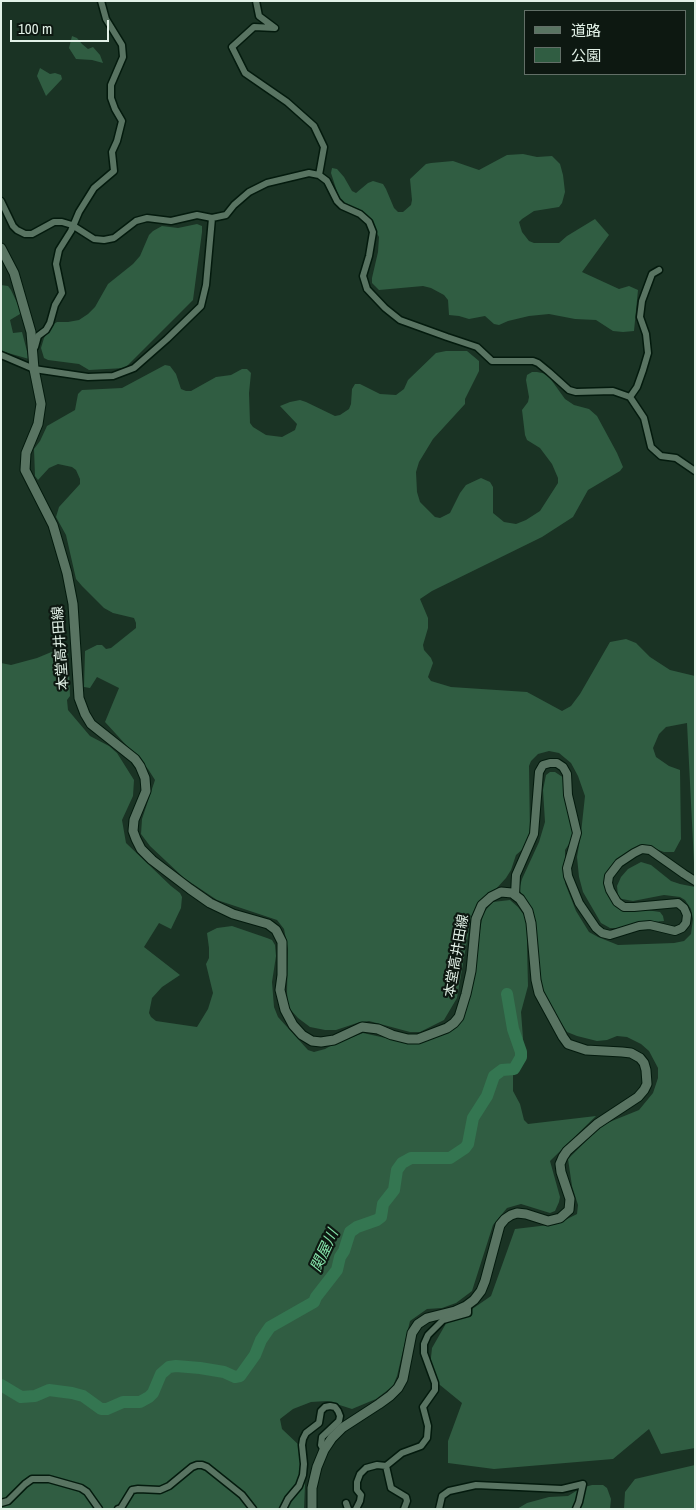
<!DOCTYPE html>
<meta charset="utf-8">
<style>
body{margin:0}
#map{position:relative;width:696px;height:1510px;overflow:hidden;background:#1a3324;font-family:"Archivo Narrow","Noto Sans JP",sans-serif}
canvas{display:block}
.frame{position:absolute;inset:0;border:2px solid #e2f1e7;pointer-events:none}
.legend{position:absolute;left:524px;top:10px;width:162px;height:65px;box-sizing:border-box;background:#0d1811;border:1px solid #626f67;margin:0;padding:6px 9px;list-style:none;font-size:15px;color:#e2f1e7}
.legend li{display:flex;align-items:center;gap:10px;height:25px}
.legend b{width:25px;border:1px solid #626f67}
.scale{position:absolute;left:10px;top:20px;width:99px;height:22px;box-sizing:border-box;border:2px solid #e2f1e7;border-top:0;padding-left:6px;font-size:15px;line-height:18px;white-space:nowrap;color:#e2f1e7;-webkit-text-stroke:4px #0d1811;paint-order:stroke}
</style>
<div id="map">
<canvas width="696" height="1510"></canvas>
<div class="frame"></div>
<ul class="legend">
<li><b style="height:6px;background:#597462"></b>道路</li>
<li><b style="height:14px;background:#305d42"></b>公園</li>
</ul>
<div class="scale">100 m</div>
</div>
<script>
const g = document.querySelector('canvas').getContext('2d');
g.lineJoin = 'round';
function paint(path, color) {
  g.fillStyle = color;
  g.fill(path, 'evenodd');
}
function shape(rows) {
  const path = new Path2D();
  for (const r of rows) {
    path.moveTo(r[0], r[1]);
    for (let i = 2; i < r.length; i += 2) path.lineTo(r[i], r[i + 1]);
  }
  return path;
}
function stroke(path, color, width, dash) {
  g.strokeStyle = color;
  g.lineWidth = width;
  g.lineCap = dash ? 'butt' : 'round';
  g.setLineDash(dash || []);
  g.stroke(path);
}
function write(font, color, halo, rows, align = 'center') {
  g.font = font + ' "Archivo Narrow","Noto Sans JP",sans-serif';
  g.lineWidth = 4.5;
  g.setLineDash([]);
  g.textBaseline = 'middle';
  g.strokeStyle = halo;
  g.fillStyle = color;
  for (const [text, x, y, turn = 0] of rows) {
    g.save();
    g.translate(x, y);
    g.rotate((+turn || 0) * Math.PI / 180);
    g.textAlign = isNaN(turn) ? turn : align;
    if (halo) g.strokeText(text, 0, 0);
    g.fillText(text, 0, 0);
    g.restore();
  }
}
paint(shape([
 [72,36,77,38,82,44,88,49,93,47,100,55,103,63,92,60,76,59,69,48],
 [40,68,50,74,55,73,61,75,62,79,46,96,37,76],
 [523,154,537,157,552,156,560,164,563,175,565,192,562,203,559,207,534,211,522,219,519,222,522,232,529,241,534,243,559,243,567,236,595,219,609,235,582,272,619,289,629,286,638,290,634,331,623,332,613,331,596,320,575,319,549,314,529,316,508,321,499,325,494,324,485,316,469,319,459,316,449,315,448,300,444,295,431,288,423,286,379,290,372,283,372,278,378,252,379,237,367,216,359,209,344,204,340,201,331,173,332,168,337,169,344,177,352,191,356,193,368,183,373,181,383,184,386,189,394,208,398,212,403,212,411,205,412,200,410,179,426,164,431,163,453,161,479,170,507,155],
 [197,224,202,226,202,232,193,300,125,368,89,370,79,364,48,360,44,358,41,348,44,338,52,325,57,322,68,322,79,320,88,314,95,307,108,284,133,264,140,256,149,235,153,231,162,226,178,228],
 [1,285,8,286,11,290,20,309,20,314,10,320,13,333,22,332,29,359,1,351],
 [446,351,467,351,479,361,479,371,465,399,465,404,433,439,419,462,416,472,417,492,420,502,435,517,440,518,450,513,460,493,466,485,481,478,490,482,493,487,493,513,504,522,516,524,526,520,540,511,558,483,558,478,552,464,540,448,527,440,525,435,522,410,528,402,529,397,526,380,527,375,532,372,537,372,547,374,565,399,574,405,589,409,597,416,617,453,623,467,620,471,588,490,573,517,542,537,432,591,420,599,428,618,428,628,423,645,424,650,431,658,433,663,428,677,431,681,451,687,527,692,562,711,571,706,580,694,610,642,626,639,636,643,650,657,670,670,695,676,695,864,694,863,687,723,666,727,659,734,653,748,656,757,669,766,680,770,681,839,674,852,664,852,650,847,645,848,620,857,609,869,607,889,619,906,660,912,663,916,664,921,639,923,625,928,610,928,601,923,583,892,579,877,577,857,581,833,585,796,578,776,571,763,559,753,549,751,538,754,531,761,529,766,530,834,524,848,516,855,511,870,506,878,496,889,483,898,471,918,457,998,444,1020,420,1032,410,1032,369,1021,360,1022,336,1030,325,1030,310,1027,298,1018,288,1007,287,992,288,949,284,929,277,920,217,900,184,878,150,846,141,834,142,819,155,780,148,769,105,722,119,688,97,677,90,688,84,687,85,651,97,645,102,645,106,649,111,648,136,628,136,623,134,618,113,613,104,608,82,586,76,579,66,535,56,517,59,507,80,484,80,479,76,470,72,467,58,464,49,468,38,480,35,476,34,449,40,441,47,426,75,410,78,394,82,390,122,388,165,365,170,366,176,374,181,389,186,391,191,391,216,377,231,375,242,369,247,369,251,373,249,393,250,423,253,427,266,435,282,437,295,430,297,424,280,406,290,402,300,400,306,402,335,416,340,415,349,409,351,404,352,389,355,384,360,384,380,394,396,395,404,389,408,380,436,353],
 [61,648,68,648,70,696,67,700,68,710,90,736,109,746,117,753,134,780,133,796,122,820,126,843,171,886,180,893,182,897,181,908,171,929,159,923,144,947,180,975,162,987,152,998,149,1013,151,1017,156,1021,197,1027,208,1009,213,993,206,964,209,958,209,948,207,933,217,928,232,926,267,938,272,940,275,945,276,956,272,982,274,1007,278,1017,308,1050,314,1052,325,1049,334,1044,363,1033,413,1044,424,1041,452,1029,466,1011,483,913,493,902,510,900,518,907,527,919,529,929,527,945,528,986,521,1012,523,1038,517,1065,513,1075,513,1091,520,1104,524,1120,528,1124,596,1116,550,1161,560,1197,559,1202,555,1211,550,1213,521,1204,507,1208,493,1225,472,1291,456,1303,442,1308,427,1309,410,1321,397,1376,393,1386,376,1399,352,1409,327,1401,311,1402,293,1409,280,1419,282,1429,301,1447,306,1462,304,1509,1,1509,1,663,11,665,37,658],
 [550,772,555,772,564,778,574,826,571,841,565,850,565,883,576,911,589,932,598,937,618,945,674,943,684,941,691,934,693,919,691,909,685,900,680,897,664,895,633,901,622,899,618,896,617,886,621,877,628,869,641,862,651,865,671,881,680,884,695,887,695,1448,661,1454,649,1429,613,1459,494,1469,448,1463,448,1441,462,1403,429,1376,432,1348,448,1320,465,1314,491,1296,515,1229,557,1224,577,1214,578,1205,572,1186,568,1159,602,1125,639,1110,653,1093,658,1078,658,1068,649,1051,641,1044,627,1037,617,1036,607,1040,597,1041,577,1036,567,1032,543,996,534,921,519,889,522,879,539,842,545,822,543,790,546,775],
 [695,1465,695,1509,624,1509,625,1492,635,1479],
 [592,1485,603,1485,607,1488,611,1499,610,1509,517,1509,527,1503,549,1497,568,1496,581,1488]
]), '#305d42');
stroke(shape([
 [1,1385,21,1397,35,1396,49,1390,72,1393,83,1396,101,1409,107,1409,123,1402,140,1402,149,1397,153,1393,161,1374,169,1367,176,1366,200,1368,224,1372,235,1377,240,1376,255,1355,261,1340,270,1327,314,1302,316,1297,337,1270,340,1257,344,1251,350,1232,357,1227,377,1220,381,1217,383,1204,394,1190,397,1170,402,1163,411,1158,450,1158,465,1148,468,1144,473,1118,487,1096,494,1076,502,1070,514,1069,521,1057,521,1052,513,1029,507,994]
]), '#347651', 12);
const minor = shape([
 [256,1,259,16,275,28,254,27,232,47,245,73,287,102,314,126,324,147,319,175],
 [1,201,13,226,17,230,25,234,32,234,54,222,62,222,72,225,94,239,104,240,114,238,136,221,147,218,171,221,197,215,212,218,226,215,234,205,249,192,267,183,309,173,319,175,327,181,337,201,342,206,360,214,369,222,373,232,369,256,363,276,367,289,385,308,400,320,447,337,477,347,492,361,533,361,538,363,549,372,569,390,576,392,613,391,630,397,644,418,651,447,661,456,676,458,695,471],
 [35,347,38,336,46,330,50,323,55,305,62,293,56,264,59,250,71,231,79,212,94,188,114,171,112,152,117,141,122,121,115,109,111,98,111,85,123,57,122,45,106,19,101,1],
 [1,355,34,369,88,377,113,376,134,368,167,339,201,306,206,285,212,218],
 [630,397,637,387,643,370,648,353,646,334,640,317,642,301,652,274,659,270],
 [386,1466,391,1488,406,1497,407,1501,404,1509],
 [1,1503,8,1501,25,1484,32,1479,49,1479,81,1488,87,1492,99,1509],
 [346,1503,348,1509],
 [118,1509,121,1508,132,1490,138,1489,160,1490,169,1486,192,1467,197,1465,202,1465,207,1467,242,1495,253,1509],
 [283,1509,288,1499,299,1486,303,1475,304,1464,302,1445,303,1439,306,1433,319,1423,321,1411,325,1407,330,1406,335,1407,338,1411,340,1416,339,1421,322,1437,321,1445,324,1450],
 [356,1509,360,1501,361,1495,357,1490,357,1482,360,1474,366,1468,377,1465,386,1466,402,1453,421,1446,427,1438,428,1426,423,1407,435,1390,435,1383,424,1353,424,1344,428,1335,443,1320,468,1313,468,1309,466,1306],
 [439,1509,442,1496,449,1491,476,1485,562,1489,583,1484,579,1502,576,1509]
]);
const tertiary = shape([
 [515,895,516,875,534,834,539,772,543,765,550,763,557,763,563,767,567,774,568,795,577,833,567,868,568,876,579,903,596,928,602,933,610,935,639,926,650,925,675,931,682,928,686,923,687,915,684,908,678,903,634,907,624,907,617,902,610,890,608,883,609,876,619,863,634,853,642,849,650,850,684,874,695,881]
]);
const secondary = shape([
 [1,248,14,273,31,332,34,369,41,404,38,424,26,453,25,470,53,525,67,573,73,604,79,698,85,714,91,724,135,759,140,766,145,778,146,791,134,820,133,831,136,839,141,849,152,860,190,889,210,903,233,914,268,924,276,930,282,942,282,975,280,990,285,1010,293,1025,302,1035,312,1041,321,1042,334,1040,362,1027,378,1029,392,1035,408,1039,418,1039,447,1028,454,1023,459,1017,466,994,471,971,476,919,482,905,491,897,501,892,512,893,520,899,528,911,531,923,536,980,539,993,563,1037,568,1044,586,1050,622,1052,631,1053,640,1058,644,1063,646,1070,647,1084,644,1090,638,1097,597,1124,567,1151,563,1157,560,1164,561,1172,570,1199,569,1210,560,1218,548,1221,526,1214,517,1213,511,1215,505,1219,500,1225,485,1281,481,1291,474,1300,466,1306,455,1311,427,1318,418,1324,412,1333,403,1379,398,1388,390,1396,379,1404,342,1428,332,1438,324,1450,317,1467,312,1488,312,1509]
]);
stroke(minor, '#031a0d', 9);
stroke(tertiary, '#031a0d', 10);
stroke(secondary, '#031a0d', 11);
stroke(minor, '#597462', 6);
stroke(tertiary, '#597462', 8);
stroke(secondary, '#597462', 9);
write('14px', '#e2f1e7', '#0d1811', [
 ["本堂高井田線",61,648,-94],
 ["本堂高井田線",457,956,-80]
]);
write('italic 15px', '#85e3aa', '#0d1811', [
 ["関屋川",325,1251,-65]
]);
</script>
